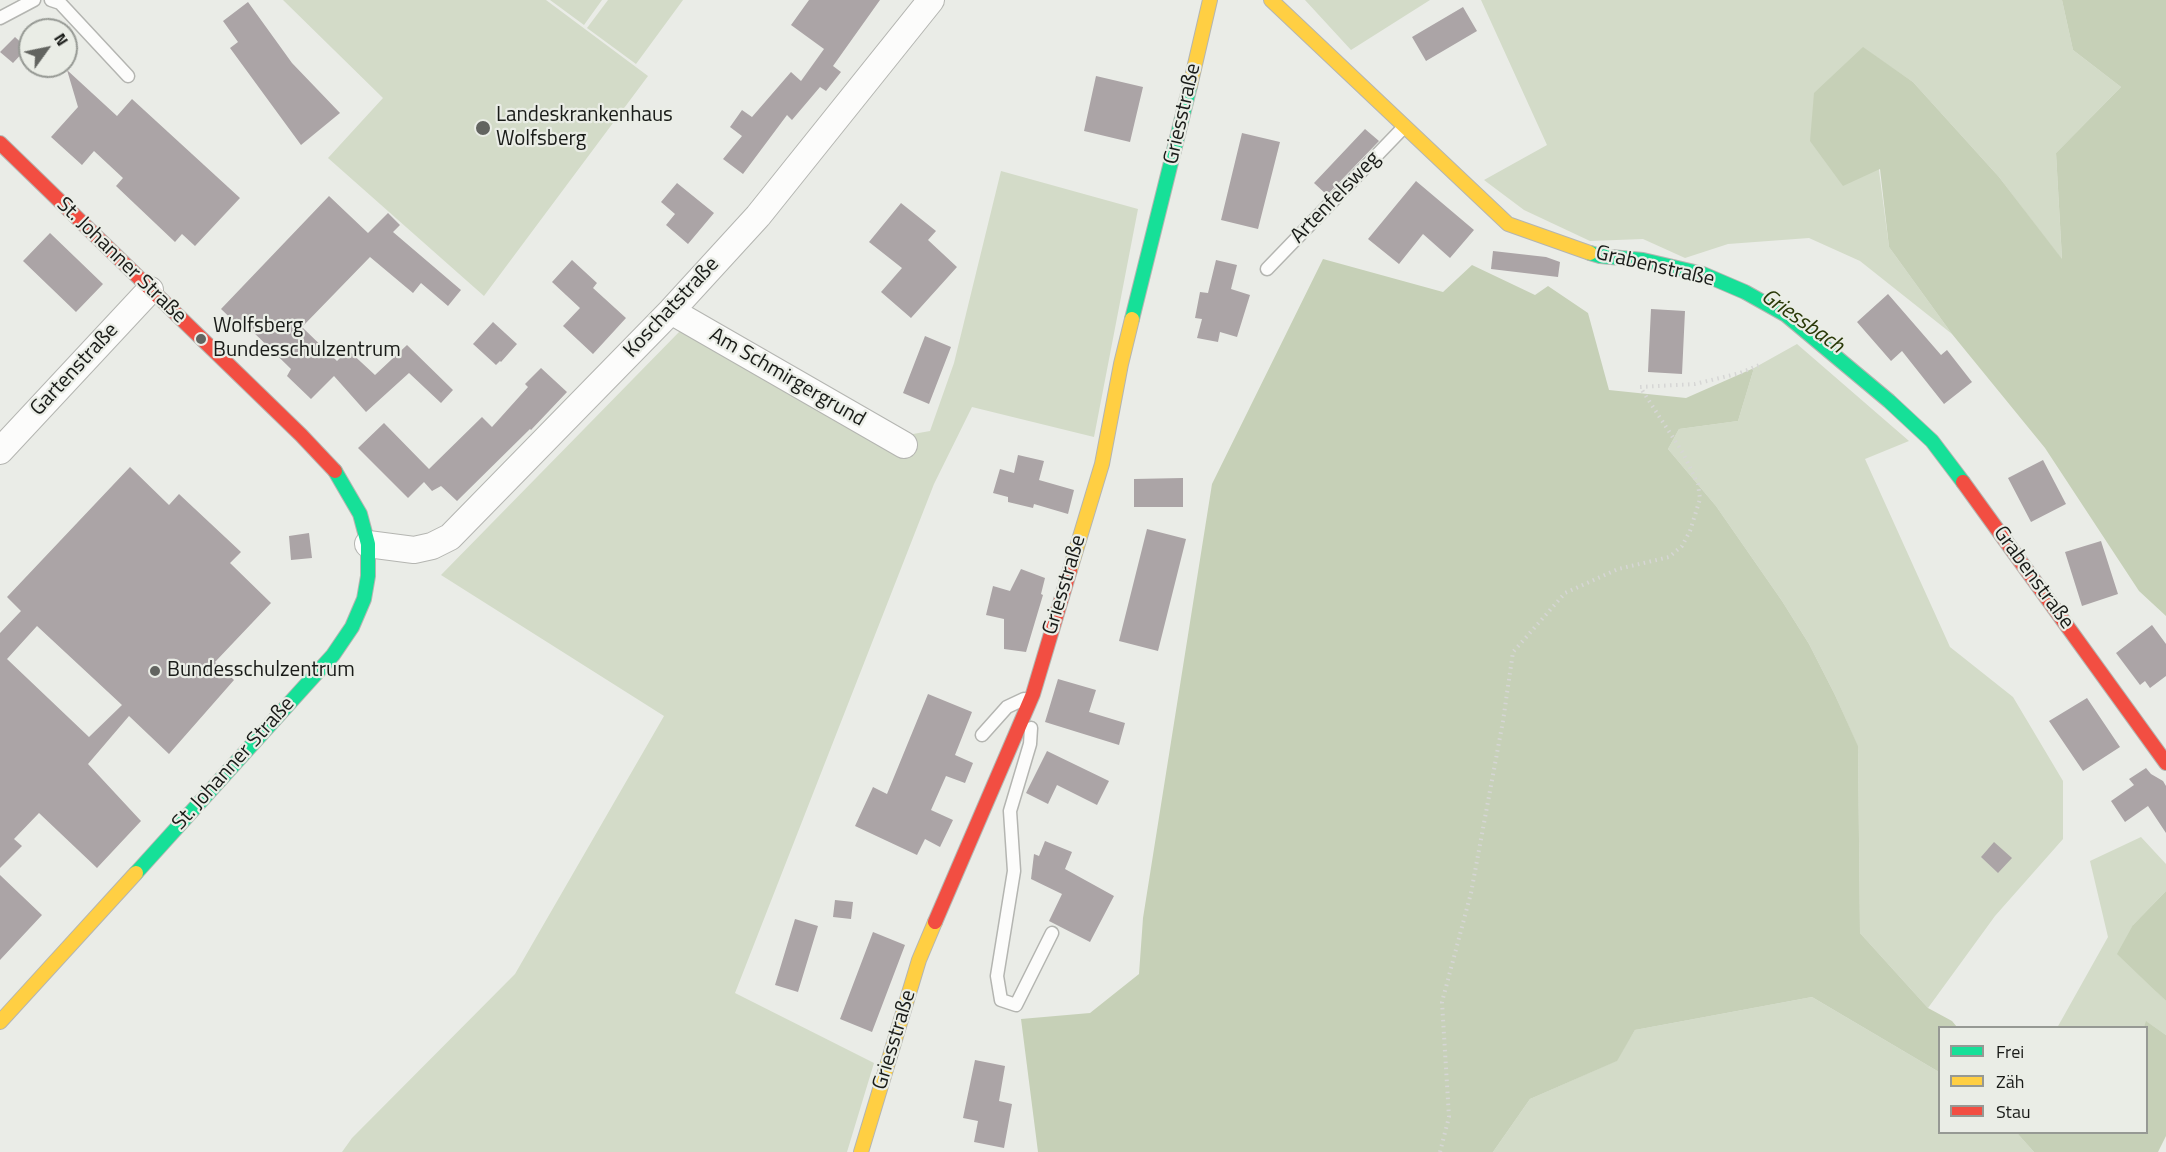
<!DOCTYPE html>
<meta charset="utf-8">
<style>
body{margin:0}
#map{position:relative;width:2166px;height:1152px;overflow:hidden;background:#eaece7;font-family:"Titillium Web",sans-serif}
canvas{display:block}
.legend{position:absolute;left:1938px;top:1026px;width:210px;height:108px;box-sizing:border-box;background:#eaede6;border:2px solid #969994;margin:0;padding:8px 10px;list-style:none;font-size:18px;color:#191b18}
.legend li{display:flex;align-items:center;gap:12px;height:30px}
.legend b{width:30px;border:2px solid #969994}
.north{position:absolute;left:18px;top:18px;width:60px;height:60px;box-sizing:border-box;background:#eaede6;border:2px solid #969994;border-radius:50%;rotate:57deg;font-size:16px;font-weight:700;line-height:24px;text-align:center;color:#191b18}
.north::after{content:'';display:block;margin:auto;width:21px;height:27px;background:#626460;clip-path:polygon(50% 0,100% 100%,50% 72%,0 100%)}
</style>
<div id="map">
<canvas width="2166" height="1152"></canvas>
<ul class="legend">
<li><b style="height:8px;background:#16e098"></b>Frei</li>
<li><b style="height:8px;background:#ffcf43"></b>Zäh</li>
<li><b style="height:8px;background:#f24e42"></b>Stau</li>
</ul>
<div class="north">N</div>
</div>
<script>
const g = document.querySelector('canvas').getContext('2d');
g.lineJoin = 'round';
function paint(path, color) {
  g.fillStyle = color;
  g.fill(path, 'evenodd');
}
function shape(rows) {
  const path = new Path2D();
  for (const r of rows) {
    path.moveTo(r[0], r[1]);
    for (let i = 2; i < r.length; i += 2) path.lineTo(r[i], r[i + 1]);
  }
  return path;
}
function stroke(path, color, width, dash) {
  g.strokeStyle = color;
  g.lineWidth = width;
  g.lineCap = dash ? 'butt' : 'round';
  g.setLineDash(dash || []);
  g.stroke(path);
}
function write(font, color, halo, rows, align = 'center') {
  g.font = font + ' "Titillium Web",sans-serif';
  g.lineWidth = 4.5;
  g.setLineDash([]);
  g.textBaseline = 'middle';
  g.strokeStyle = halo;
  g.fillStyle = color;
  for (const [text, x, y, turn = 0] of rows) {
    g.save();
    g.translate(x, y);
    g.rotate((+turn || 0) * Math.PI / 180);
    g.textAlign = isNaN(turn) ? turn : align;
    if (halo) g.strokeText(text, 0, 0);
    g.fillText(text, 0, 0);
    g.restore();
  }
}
paint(shape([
 [283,0,546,0,648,76,484,296,328,158,383,98],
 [550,0,602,0,584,25],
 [608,0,683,0,636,64,587,28],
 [1305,0,1430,0,1351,50],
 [1481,0,2062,0,2073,50,2121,87,2056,153,2062,260,1999,177,1913,82,1863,48,1889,247,1952,334,1860,261,1809,238,1728,244,1685,258,1643,239,1590,241,1524,210,1484,180,1547,145],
 [1001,171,1138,209,1094,437,972,407,934,484,735,993,874,1063,847,1152,342,1152,352,1138,515,974,664,716,441,575,680,331,902,452,913,434,930,431,954,363],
 [1797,344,1909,441,1865,459,1950,647,2013,697,2063,781,2063,839,1995,916,1928,1008,1860,933,1858,747,1835,695,1809,644,1782,601,1716,506,1668,449,1679,429,1738,421,1754,368],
 [2141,837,2166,864,2166,891,2133,925,2157,992,2166,1001,2166,1035,2147,1022,2144,1027,2057,1028,2108,937,2090,861],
 [1812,997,1939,1072,1940,1132,2017,1133,2034,1152,1493,1152,1530,1099,1616,1061,1635,1030]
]), '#d3dbc8');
paint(shape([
 [2062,0,2166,0,2166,616,2139,591,2045,448,1952,334,1889,247,1880,169,1843,186,1810,141,1814,93,1863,47,1913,82,1999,177,2062,259,2056,153,2121,87,2073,50],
 [1323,259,1443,292,1472,265,1535,295,1548,286,1588,313,1609,390,1686,398,1754,368,1738,421,1679,429,1668,449,1716,506,1782,601,1809,644,1835,695,1858,746,1860,933,1928,1008,1952,1021,1957,1027,1940,1028,1939,1072,1812,997,1635,1030,1617,1061,1530,1099,1493,1152,1038,1152,1021,1019,1090,1013,1139,974,1143,918,1212,484],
 [2166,891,2166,1001,2117,954,2133,925],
 [2146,1021,2166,1035,2166,1136,2158,1152,2034,1152,2017,1133,2146,1132,2146,1028,2144,1027]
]), '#c6d0b7');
paint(shape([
 [809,0,880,0,833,66,841,72,826,91,820,87,792,120,787,115,743,174,723,159,742,136,730,127,742,110,752,117,791,72,801,81,824,49,791,25],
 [248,2,292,63,340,113,301,145,230,48,238,42,223,21],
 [1463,7,1477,31,1426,61,1412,37],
 [15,37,27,48,13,63,0,52],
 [67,70,117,116,132,99,240,198,195,246,182,234,175,242,116,186,123,178,94,151,82,165,51,137,78,107],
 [1096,76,1143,87,1130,142,1084,131],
 [1365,129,1379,141,1327,195,1314,183],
 [1242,133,1280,142,1258,229,1221,220],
 [1416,181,1474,230,1450,258,1423,234,1399,264,1368,239],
 [677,183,714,213,688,244,666,225,675,214,661,202],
 [329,196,368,233,388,213,400,225,393,232,461,290,448,306,421,283,413,293,370,257,302,327,337,361,348,350,375,375,407,345,453,390,441,403,409,373,366,412,334,376,311,399,287,376,291,369,247,326,243,330,221,309],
 [901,203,936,231,928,240,957,267,911,318,881,292,902,268,869,242],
 [50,233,103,284,76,312,23,261],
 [1493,251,1546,257,1560,262,1558,277,1491,269],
 [572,260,597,283,593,288,626,318,593,354,563,326,580,308,552,282],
 [1216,260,1237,265,1231,289,1250,295,1237,337,1220,332,1218,342,1197,338,1202,319,1195,318,1200,292,1208,293],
 [1888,294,1941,355,1947,350,1972,382,1944,404,1902,351,1891,361,1857,322],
 [1651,309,1685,311,1682,374,1648,372],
 [493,322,517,344,501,362,500,361,496,365,473,344],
 [925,336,951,347,929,404,903,393],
 [541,368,567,392,531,430,530,429,457,501,441,486,432,491,424,482,408,498,358,448,384,423,429,469,482,417,492,427,528,387,525,384],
 [1018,455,1044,461,1039,480,1074,490,1068,514,1034,504,1033,508,1008,502,1008,497,993,493,1000,469,1014,473],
 [2043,460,2066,504,2031,522,2008,478],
 [130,467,169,505,179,494,241,552,230,563,271,603,215,662,234,680,169,754,129,716,88,764,141,821,97,868,39,813,14,839,22,846,0,868,0,633,21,611,7,597],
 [37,626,122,705,89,737,7,659],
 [1183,478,1183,507,1134,507,1134,479],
 [1147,529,1186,539,1158,651,1119,641],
 [309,533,312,558,291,560,289,536],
 [2101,541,2118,594,2082,606,2065,552],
 [1021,569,1045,578,1041,594,1043,595,1026,652,1004,649,1004,619,986,615,993,586,1010,591],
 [2152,625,2166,644,2166,676,2150,688,2145,681,2140,685,2116,653],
 [1058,679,1096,690,1089,712,1125,723,1119,745,1045,722],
 [928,694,972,712,955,755,973,763,965,783,946,776,931,810,953,820,940,847,925,839,917,855,855,826,873,787,887,794],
 [2087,698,2120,747,2083,771,2049,721],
 [1047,751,1109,781,1097,805,1057,785,1048,804,1026,793],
 [2146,768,2151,774,2163,781,2166,786,2166,833,2148,806,2125,822,2111,801,2134,785,2129,779],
 [1045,841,1072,852,1065,869,1114,896,1090,942,1049,921,1062,894,1031,879,1034,854,1039,856],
 [1994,842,2012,858,1998,873,1981,857],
 [0,875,42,915,0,960],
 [835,900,853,902,851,919,833,917],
 [795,919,818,926,798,992,775,985],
 [873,932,905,945,872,1032,840,1019],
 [975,1060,1005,1066,999,1101,1012,1104,1004,1148,974,1142,978,1121,963,1118]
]), '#aba4a6');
const lane = shape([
 [51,0,60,3,128,76],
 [0,18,34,0],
 [1267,269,1404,127],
 [1031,728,1030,744,1010,811,1014,871,997,976,1001,1000,1016,1005,1052,933],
 [982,735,1007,707,1024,699]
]);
const street = shape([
 [671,311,904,445],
 [0,451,150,290],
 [368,544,414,550,432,546,450,537,671,311,758,216,931,0]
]);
const fast = shape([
 [1590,253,1600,256,1643,260,1703,274,1745,292,1786,315,1889,401,1932,441,1963,482],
 [1132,319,1190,86],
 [136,873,333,655,352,627,364,599,368,576,368,544,360,514,335,471]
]);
const slow = shape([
 [1271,0,1508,224,1590,253],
 [1190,86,1210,0],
 [1070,570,1102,464,1121,364,1132,319],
 [0,1022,136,873],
 [861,1152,919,960,935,922]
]);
const jam = shape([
 [0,143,301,435,335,471],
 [1963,482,2166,763],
 [935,922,1033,694,1070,570]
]);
stroke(lane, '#b4b5b1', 15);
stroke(street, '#b4b5b1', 28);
stroke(fast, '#b4b5b1', 16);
stroke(slow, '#b4b5b1', 16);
stroke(jam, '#b4b5b1', 16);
stroke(shape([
 [1440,1152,1449,1117,1442,1002,1471,893,1503,721,1513,652,1565,593,1618,569,1669,557,1682,546,1690,531,1700,499,1698,484,1683,453,1640,387,1695,384,1740,373,1762,364]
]), '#d6d6d5', 4, [1.5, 4.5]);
stroke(lane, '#fcfcfb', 12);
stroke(street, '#fcfcfb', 26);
stroke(fast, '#16e098', 14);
stroke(slow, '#ffcf43', 14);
stroke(jam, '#f24e42', 14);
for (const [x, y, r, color] of [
 [483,128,8,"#626460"],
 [201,339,6,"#626460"],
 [155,671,6,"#626460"]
]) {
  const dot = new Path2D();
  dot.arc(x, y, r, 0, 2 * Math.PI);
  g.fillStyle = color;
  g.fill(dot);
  stroke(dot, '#eaede6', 2);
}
write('21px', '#191b18', '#eaede6', [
 ["Griesstraße",1183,114,-77],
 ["Artenfelsweg",1336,198,-46],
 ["St. Johanner Straße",121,261,44],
 ["Grabenstraße",1655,267,13],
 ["Koschatstraße",672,308,-47],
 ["Gartenstraße",75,370,-47],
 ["Am Schmirgergrund",787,378,30],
 ["Grabenstraße",2033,578,54],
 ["Griesstraße",1065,585,-73],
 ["St. Johanner Straße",234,764,-48],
 ["Griesstraße",895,1040,-73]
]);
write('21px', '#191b18', '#eaede6', [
 ["Landeskrankenhaus",496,116],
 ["Wolfsberg",496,140],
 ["Wolfsberg",213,327],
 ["Bundesschulzentrum",213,351],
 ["Bundesschulzentrum",167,671]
], 'left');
write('italic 22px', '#2a3908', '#eaede6', [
 ["Griessbach",1802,322,35]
]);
</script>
